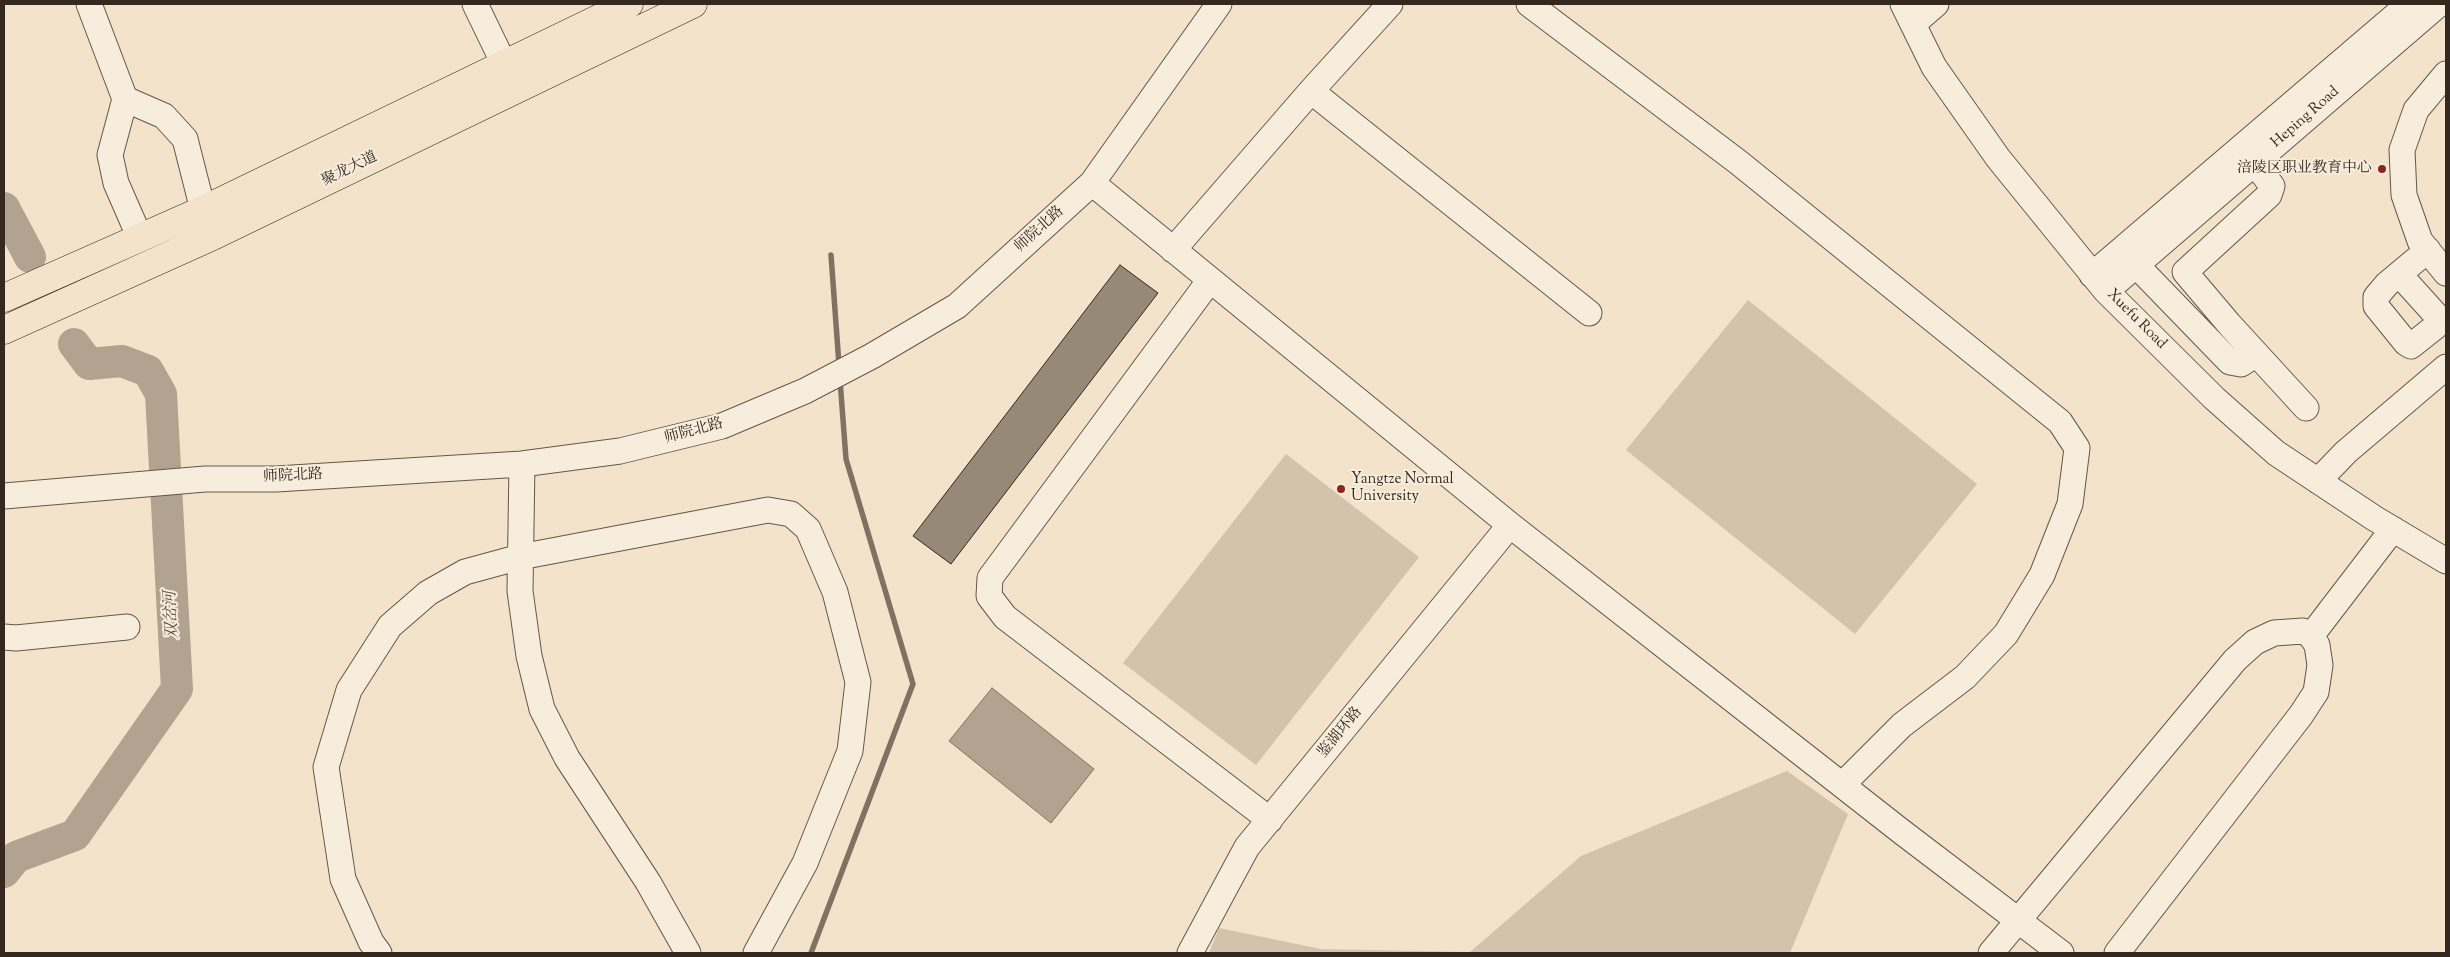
<!DOCTYPE html>
<meta charset="utf-8">
<style>
body{margin:0}
#map{position:relative;width:2450px;height:957px;overflow:hidden;background:#f3e3ca;font-family:"Sorts Mill Goudy",serif}
canvas{display:block}
.frame{position:absolute;inset:0;border:5px solid #34281f;pointer-events:none}
</style>
<div id="map">
<canvas width="2450" height="957"></canvas>
<div class="frame"></div>
</div>
<script>
const g = document.querySelector('canvas').getContext('2d');
g.lineJoin = 'round';
function paint(path, color) {
  g.fillStyle = color;
  g.fill(path, 'evenodd');
}
function shape(rows) {
  const path = new Path2D();
  for (const r of rows) {
    path.moveTo(r[0], r[1]);
    for (let i = 2; i < r.length; i += 2) path.lineTo(r[i], r[i + 1]);
  }
  return path;
}
function stroke(path, color, width, dash) {
  g.strokeStyle = color;
  g.lineWidth = width;
  g.lineCap = dash ? 'butt' : 'round';
  g.setLineDash(dash || []);
  g.stroke(path);
}
function write(font, color, halo, rows, align = 'center') {
  g.font = font + ' "Sorts Mill Goudy","Noto Serif SC",serif';
  g.lineWidth = 4;
  g.setLineDash([]);
  g.textBaseline = 'middle';
  g.strokeStyle = halo;
  g.fillStyle = color;
  for (const [text, x, y, turn = 0] of rows) {
    g.save();
    g.translate(x, y);
    g.rotate((+turn || 0) * Math.PI / 180);
    g.textAlign = isNaN(turn) ? turn : align;
    if (halo) g.strokeText(text, 0, 0);
    g.fillText(text, 0, 0);
    g.restore();
  }
}
paint(shape([
 [1748,300,1977,484,1855,634,1626,450],
 [1286,454,1419,557,1256,765,1123,663],
 [1787,771,1848,814,1790,953,1209,953,1219,928,1321,949,1470,952,1581,856]
]), '#d3c3ad');
const water = shape([
 [992,688,1094,769,1051,823,949,741,992,688]
]);
paint(water, '#b2a390');
stroke(water, '#807263', 1);
stroke(shape([
 [831,255,839,365],
 [811,953,913,684,846,459,840,380]
]), '#807263', 5.5);
stroke(shape([
 [4,208,30,257],
 [4,872,16,857,75,835,177,689,161,394,148,371,122,361,89,364,74,344]
]), '#b2a390', 32);
const building = shape([
 [1120,265,1158,293,951,564,913,536,1120,265]
]);
paint(building, '#978978');
stroke(building, '#34281f', 1);
const minor = shape([
 [89,4,125,99],
 [475,4,504,64],
 [1529,4,1738,162,2060,422,2077,448,2070,504,2042,575,2006,634,1965,677,1902,725,1842,785],
 [1903,4,1934,67,1998,158,2106,291,2214,398,2276,453,2374,518,2446,561],
 [1913,24,1936,4],
 [2446,74,2416,110,2402,150,2404,195,2420,241,2446,273],
 [1311,91,1589,313],
 [2254,162,2272,186,2269,195,2185,272,2229,324,2306,408],
 [1092,183,1510,525,1902,832,2061,953],
 [140,238,116,183,110,155,125,99,164,116,185,139,203,210],
 [1173,250,1311,91,1390,4],
 [2136,265,2230,362,2241,364,2256,354],
 [2399,274,2436,315,2438,322,2435,327,2411,346,2406,343,2376,306,2376,297,2387,284,2399,274,2428,250],
 [2092,275,2409,4],
 [1210,280,990,578,989,596,1005,617,1270,820],
 [2106,291,2439,4],
 [522,464,520,591,529,656,542,709,567,758,648,882,688,953],
 [2318,481,2346,452,2446,367],
 [4,496,205,479,276,479,522,464,620,451,722,426,805,391,872,356,957,306,1092,183,1219,4],
 [2311,636,2393,529],
 [4,637,16,638,127,627],
 [379,953,371,942,343,879,326,767,349,690,390,626,428,593,465,572,520,557,768,510,791,514,808,529,835,592,858,682,850,751,805,863,756,953],
 [1190,953,1247,847,1510,525],
 [1991,953,2235,660,2255,642,2274,633,2303,631,2311,636,2317,645,2320,665,2316,692,2301,715,2117,953]
]);
const highway = shape([
 [4,298,203,210,629,4],
 [4,330,215,235,693,4]
]);
stroke(minor, '#64574a', 27);
stroke(highway, '#34281f', 29);
stroke(minor, '#f7eddd', 25);
stroke(highway, '#f3e3ca', 28);
for (const [x, y, r, color] of [
 [2382,169,5,"#8f2418"],
 [1341,489,5,"#8f2418"]
]) {
  const dot = new Path2D();
  dot.arc(x, y, r, 0, 2 * Math.PI);
  g.fillStyle = color;
  g.fill(dot);
  stroke(dot, '#f7eddd', 2);
}
write('15px', '#34281f', '#f7eddd', [
 ["Heping Road",2306,118,-41],
 ["聚龙大道",350,170,-26],
 ["师院北路",1040,230,-42],
 ["Xuefu Road",2136,320,45],
 ["师院北路",694,432,-15],
 ["师院北路",293,477,-3],
 ["鉴湖环路",1341,733,-51]
]);
write('15px', '#34281f', '#f7eddd', [
 ["涪陵区职业教育中心",2372,169],
 ["Yangtze Normal",1351,480,"left"],
 ["University",1351,497,"left"]
], 'right');
write('italic 16px', '#5a4d41', '#f7eddd', [
 ["双岔河",173,615,-93]
]);
</script>
